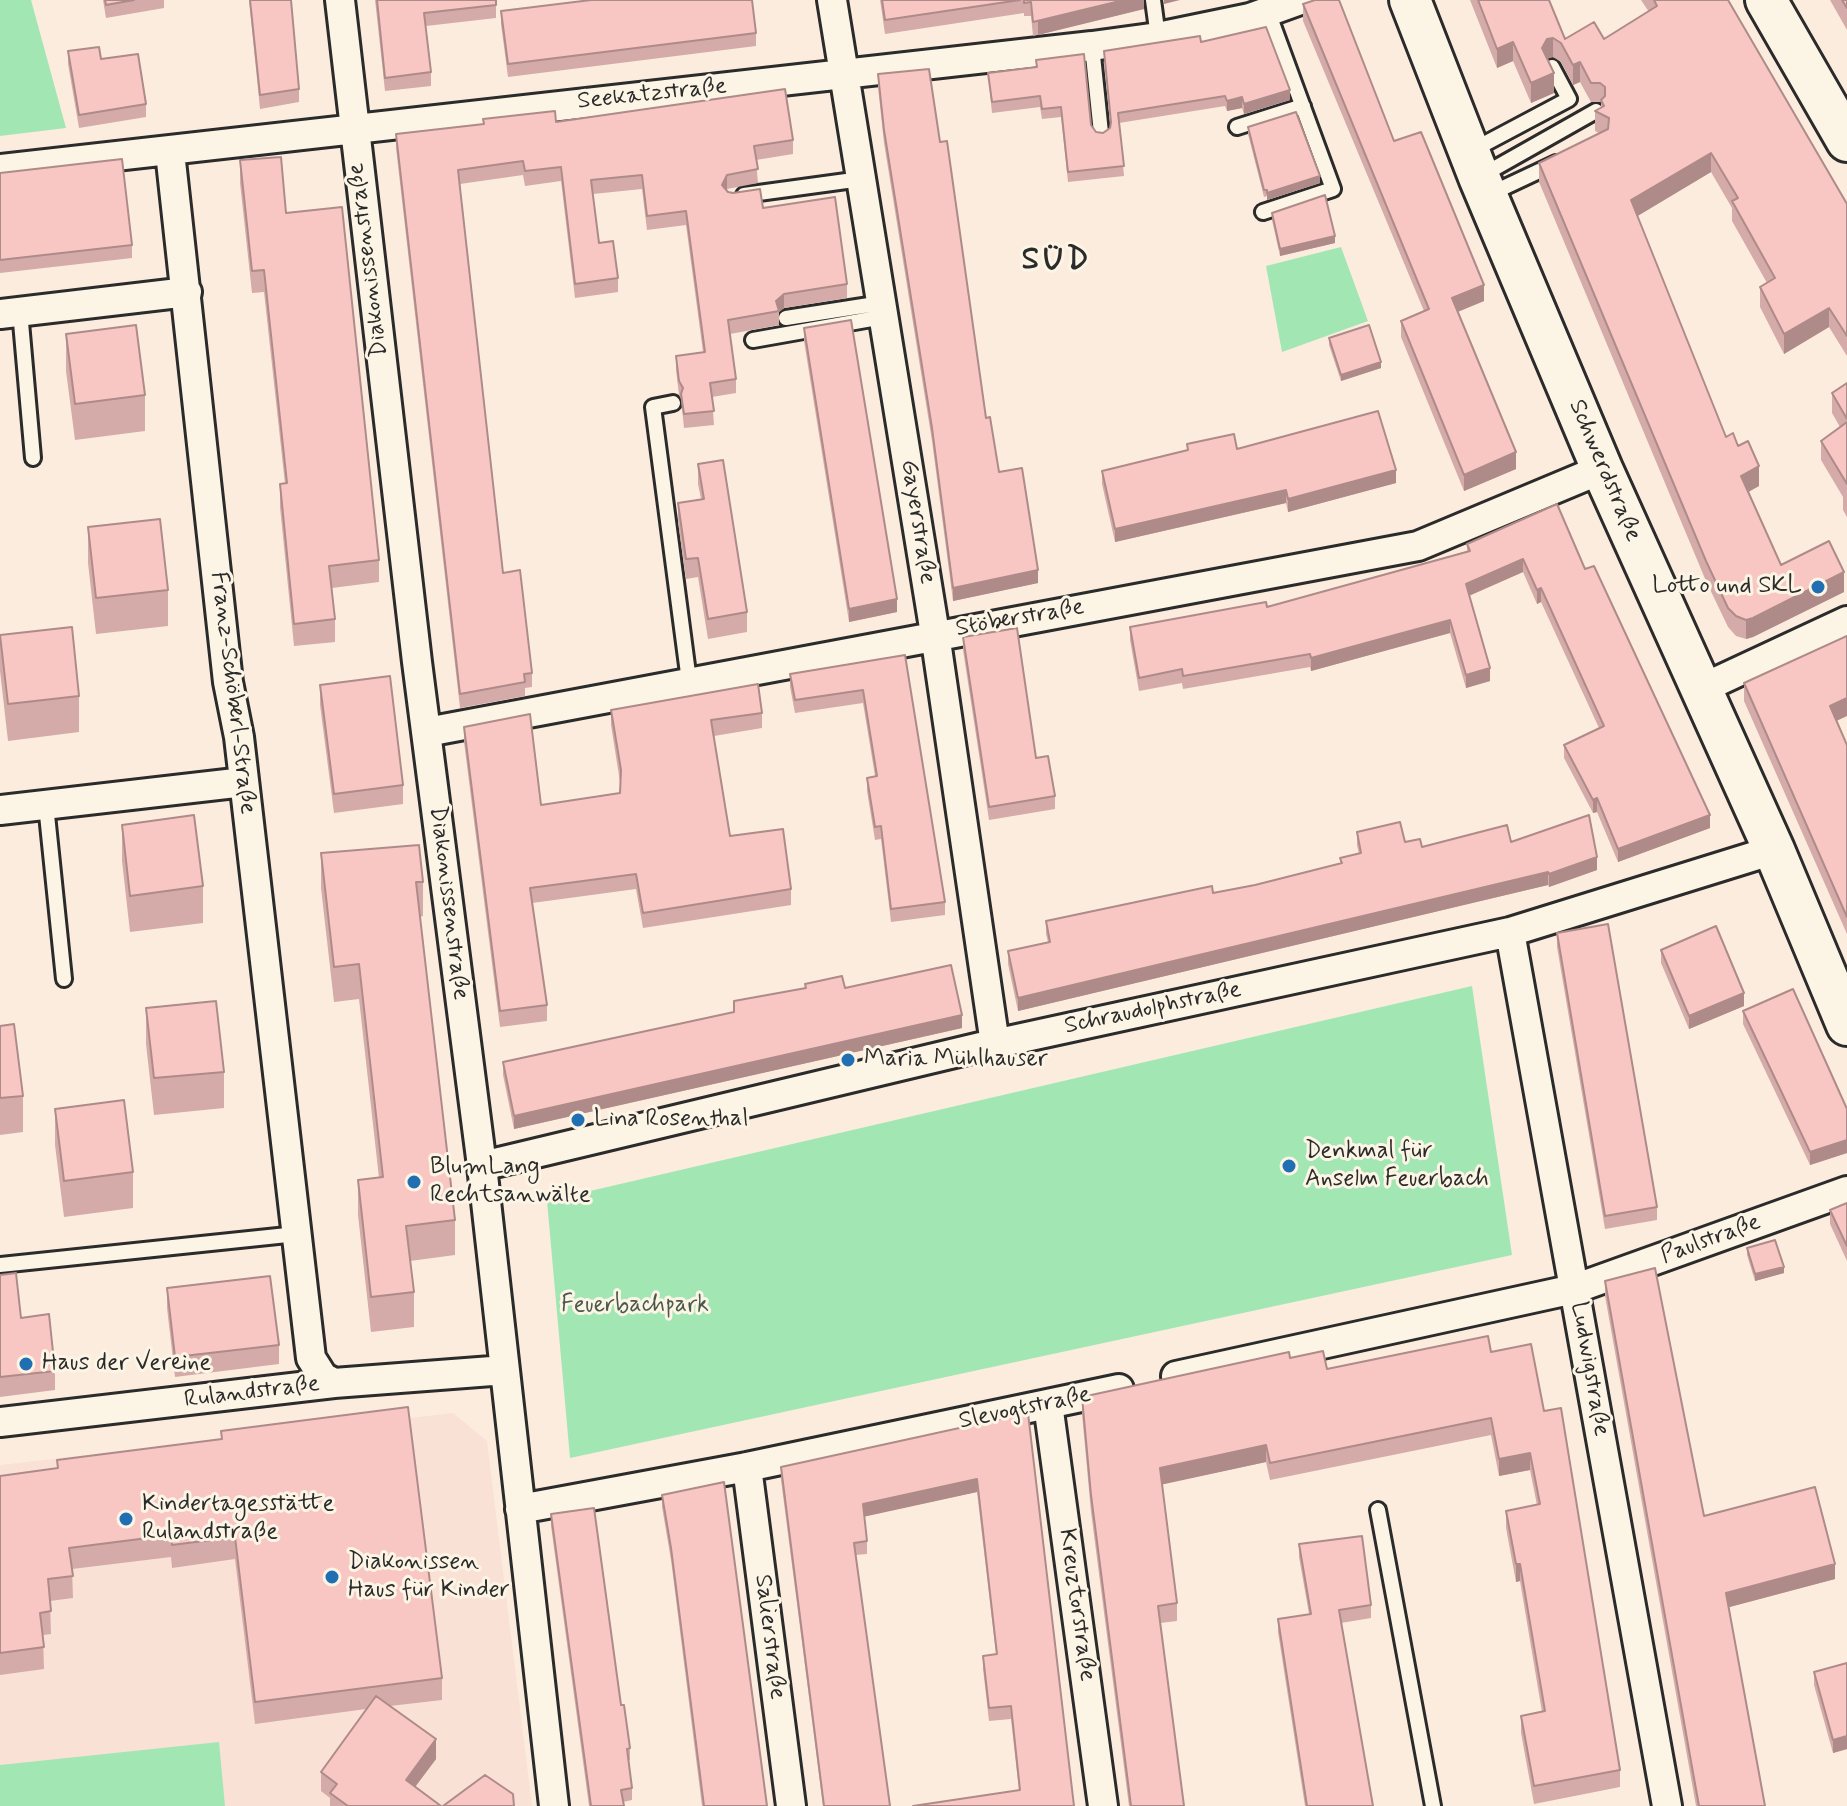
<!DOCTYPE html>
<meta charset="utf-8">
<style>
body{margin:0}
canvas{display:block;background:#fbecde}
</style>
<canvas width="1847" height="1806"></canvas>
<script>
const g = document.querySelector('canvas').getContext('2d');
g.lineJoin = 'round';
function paint(path, color) {
  g.fillStyle = color;
  g.fill(path, 'evenodd');
}
function shape(rows) {
  const path = new Path2D();
  for (const r of rows) {
    path.moveTo(r[0], r[1]);
    for (let i = 2; i < r.length; i += 2) path.lineTo(r[i], r[i + 1]);
  }
  return path;
}
function stroke(path, color, width, dash) {
  g.strokeStyle = color;
  g.lineWidth = width;
  g.lineCap = dash ? 'butt' : 'round';
  g.setLineDash(dash || []);
  g.stroke(path);
}
function write(font, color, halo, rows, align = 'center') {
  g.font = font + ' Mynerve,sans-serif';
  g.lineWidth = 6;
  g.setLineDash([]);
  g.textBaseline = 'middle';
  g.strokeStyle = halo;
  g.fillStyle = color;
  for (const [text, x, y, turn = 0] of rows) {
    g.save();
    g.translate(x, y);
    g.rotate((+turn || 0) * Math.PI / 180);
    g.textAlign = isNaN(turn) ? turn : align;
    if (halo) g.strokeText(text, 0, 0);
    g.fillText(text, 0, 0);
    g.restore();
  }
}
paint(shape([
 [453,1413,487,1441,532,1806,0,1806,0,1465]
]), '#fae1d6');
paint(shape([
 [0,0,31,0,66,128,0,136],
 [1341,247,1368,321,1282,352,1266,266],
 [1472,986,1512,1255,570,1458,547,1201],
 [219,1742,225,1806,0,1806,0,1765]
]), '#a2e7b3');
const lane = shape([
 [1153,0,1158,37],
 [1092,46,1101,133],
 [1237,127,1303,106],
 [1471,151,1569,99,1552,67],
 [1481,176,1596,111],
 [744,195,861,179],
 [1488,195,1556,163],
 [1263,212,1333,189,1268,12],
 [20,311,33,458],
 [786,318,882,303],
 [753,340,883,317],
 [673,403,653,407,689,681],
 [46,805,64,979],
 [0,1265,297,1234],
 [1378,1510,1433,1806]
]);
const street = shape([
 [340,0,417,662,482,1166,554,1806],
 [832,0,935,634,995,1044],
 [170,152,228,682,239,737,311,1358,323,1377,334,1383],
 [0,169,1092,46,1158,37,1250,18,1300,0],
 [0,314,187,292],
 [1701,689,1847,621],
 [427,732,1418,546,1602,469],
 [0,810,244,782],
 [1510,932,1667,1806],
 [482,1166,980,1047,1510,932,1774,850],
 [1176,1376,1574,1289,1847,1191],
 [1048,1404,1103,1806],
 [0,1422,334,1383,505,1370],
 [747,1467,791,1806],
 [520,1509,747,1467,1119,1389]
]);
const secondary = shape([
 [1410,0,1479,177,1602,469,1774,850,1847,1025],
 [1766,0,1847,141]
]);
stroke(lane, '#2b2b2b', 20);
stroke(street, '#2b2b2b', 34);
stroke(secondary, '#2b2b2b', 46);
stroke(lane, '#fcf5e5', 14);
stroke(street, '#fcf5e5', 28);
stroke(secondary, '#fcf5e5', 40);
paint(shape([
 [103,0,164,0,164,8,106,18],
 [249,0,291,0,299,89,299,102,260,109],
 [375,0,496,0,496,18,426,26,431,72,431,86,385,91],
 [880,0,1144,0,1144,9,1033,36,1031,16,1024,16,1024,13,885,34],
 [1470,0,1549,0,1565,39,1604,39,1649,12,1641,0,1728,0,1847,204,1847,356,1829,327,1784,354,1760,307,1760,287,1767,283,1732,221,1732,208,1711,172,1637,216,1726,437,1738,446,1759,486,1748,492,1781,565,1844,592,1753,637,1746,639,1736,636,1728,627,1706,581,1539,182,1539,163,1599,133,1595,131,1595,111,1601,108,1601,102,1591,102,1580,82,1573,85,1561,62,1553,57,1547,58,1554,93,1531,103,1513,61,1497,68],
 [1830,0,1847,0,1847,30],
 [1303,4,1394,141,1484,301,1458,312,1516,469,1464,491,1401,337,1401,321,1424,311,1303,21],
 [501,11,756,33,756,46,508,77,501,24],
 [1201,42,1290,100,1244,114,1242,108,1227,111,1225,106,1119,123,1124,176,1068,182,1061,117,1042,119,1040,107,992,113,988,73,1036,67,1036,60,1096,132,1103,133,1110,128,1110,125,1104,51],
 [68,51,101,59,146,104,146,117,79,128,68,64],
 [878,74,940,142,986,418,999,472,1038,583,953,601,932,441,884,143,878,87],
 [556,122,793,140,793,154,756,160,758,183,727,189,726,190,728,192,763,208,847,284,847,298,784,308,779,312,779,325,730,334,736,379,736,393,712,397,714,425,684,428,681,399,679,395,676,370,676,356,703,352,686,225,647,230,642,189,593,194,599,243,618,278,618,292,575,298,561,181,525,186,523,175,460,184,503,573,532,673,532,687,525,688,525,696,460,708,396,148,396,134],
 [1248,127,1320,183,1267,200,1267,196,1264,197,1248,134],
 [240,160,286,213,379,560,379,582,332,588,335,619,335,642,294,646,280,507,280,484,285,484,264,292,252,293,240,183],
 [0,173,132,245,132,258,0,273],
 [1272,213,1335,243,1280,256,1272,220],
 [804,328,897,612,849,622,804,341],
 [66,334,145,395,145,431,75,440,66,371],
 [1329,338,1381,368,1341,381,1329,345],
 [1847,383,1847,517,1843,510,1843,497,1821,460,1821,441,1840,427,1832,413,1832,393],
 [1187,444,1237,449,1396,483,1288,512,1286,503,1115,542,1102,484,1102,471,1187,450],
 [698,464,747,612,747,632,708,639,698,577,686,579,678,522,678,503,701,499,698,484],
 [88,527,168,590,168,626,96,634,88,563],
 [1467,544,1585,569,1710,828,1618,862,1597,812,1593,813,1564,758,1564,745,1599,728,1541,602,1537,604,1523,572,1469,596,1490,681,1466,688,1450,633,1311,671,1310,667,1183,689,1182,683,1139,691,1130,640,1130,627,1267,607,1467,551],
 [0,635,79,696,79,732,8,741,0,671],
 [963,637,1036,758,1055,796,1055,809,989,820,963,650],
 [905,655,945,902,945,915,891,922,881,839,875,840,867,791,867,778,875,776,863,703,795,713,790,687,790,674],
 [1744,683,1837,721,1847,745,1847,934,1744,701],
 [320,685,403,785,403,804,334,813,320,705],
 [611,710,762,713,762,728,714,736,730,836,791,889,791,905,643,928,636,889,532,903,547,1005,547,1021,500,1027,464,742,464,727,541,805,620,793,620,782,611,725],
 [122,825,203,886,203,923,130,932,122,861],
 [1357,832,1422,847,1511,842,1597,870,1549,887,1548,885,1018,1011,1008,964,1008,951,1048,942,1046,934,1046,921,1255,885,1340,864,1340,858,1359,854,1357,845],
 [321,853,423,882,423,916,420,917,455,1220,455,1255,410,1261,414,1292,414,1327,371,1332,358,1215,358,1180,379,1178,359,999,334,1002,321,888],
 [1557,933,1657,1207,1657,1220,1605,1229,1557,947],
 [1661,950,1744,1006,1689,1029,1661,963],
 [845,988,962,1028,514,1129,503,1075,503,1062],
 [146,1008,224,1072,224,1108,154,1115,146,1044],
 [1743,1011,1847,1109,1847,1153,1810,1165,1743,1024],
 [0,1026,23,1096,23,1132,0,1135],
 [55,1109,133,1172,133,1208,64,1217,55,1145],
 [1847,1203,1847,1261,1830,1224,1830,1210],
 [1747,1248,1784,1273,1755,1281,1747,1255],
 [0,1275,21,1318,55,1371,55,1390,0,1397],
 [1605,1281,1704,1516,1835,1579,1729,1607,1765,1806,1696,1806,1605,1296],
 [167,1288,279,1345,279,1364,175,1377,167,1308],
 [1491,1352,1544,1411,1620,1770,1620,1787,1534,1804,1521,1733,1521,1716,1542,1712,1520,1581,1516,1582,1506,1528,1506,1511,1537,1505,1530,1470,1499,1476,1491,1435,1270,1480,1266,1462,1162,1484,1177,1603,1177,1621,1160,1623,1184,1806,1129,1806,1091,1512,1082,1414,1082,1397,1290,1358,1327,1369],
 [1028,1413,1074,1806,1019,1791,1011,1719,989,1721,983,1669,983,1656,996,1654,977,1492,864,1516,867,1541,867,1554,855,1555,890,1806,823,1806,781,1480,781,1467],
 [221,1431,442,1678,442,1700,390,1706,436,1759,415,1787,441,1806,330,1806,330,1798,321,1791,321,1772,366,1709,255,1724,235,1559,172,1568,171,1557,72,1569,73,1598,50,1601,51,1634,43,1635,44,1669,0,1675,0,1476,57,1469,57,1460,221,1439],
 [662,1495,767,1806,702,1806,671,1560,662,1507],
 [551,1514,621,1705,630,1748,630,1760,628,1761,632,1788,632,1800,623,1802,624,1806,589,1806,551,1526],
 [1299,1544,1371,1605,1371,1618,1341,1623,1373,1806,1305,1806,1278,1632,1278,1619,1309,1614,1299,1557],
 [1847,1663,1847,1749,1833,1753,1814,1685,1814,1672]
]), '#d5aba9');
paint(shape([
 [1124,0,1144,0,1144,9,1038,35,1038,21],
 [1164,0,1180,0,1164,4],
 [1553,38,1553,57,1547,59,1542,48,1547,39],
 [1513,42,1513,61,1497,68,1497,49],
 [1580,62,1580,82,1573,85,1573,65],
 [1554,73,1554,93,1531,103,1531,83],
 [1290,90,1290,100,1244,114,1244,104],
 [1242,97,1242,108,1227,111,1227,101],
 [1711,153,1711,172,1631,220,1631,200],
 [727,175,727,189,722,199,722,185],
 [1320,176,1320,183,1267,200,1267,193],
 [1335,236,1335,243,1280,256,1280,249],
 [1484,285,1484,301,1452,314,1452,298],
 [784,294,784,308,779,312,776,301],
 [1829,308,1829,327,1784,354,1784,334],
 [1381,362,1381,368,1341,381,1341,375],
 [1516,452,1516,469,1464,491,1464,475],
 [1759,466,1759,486,1741,496,1741,476],
 [1396,470,1396,483,1288,512,1288,499],
 [1286,490,1286,503,1115,542,1115,529],
 [1523,559,1523,572,1466,597,1466,584],
 [1038,570,1038,583,953,601,953,588],
 [1844,572,1844,592,1753,637,1746,639,1746,620],
 [1541,588,1541,602,1537,604,1537,590],
 [897,599,897,612,849,622,849,609],
 [1450,620,1450,633,1311,671,1311,658],
 [1490,668,1490,681,1466,688,1466,675],
 [1847,698,1847,716,1830,724,1830,706],
 [1597,798,1597,812,1593,813,1593,800],
 [1710,815,1710,828,1618,862,1618,849],
 [1597,857,1597,870,1549,887,1549,874],
 [1548,872,1548,885,1018,1011,1018,998],
 [1744,993,1744,1006,1689,1029,1689,1016],
 [962,1015,962,1028,514,1129,514,1116],
 [1847,1140,1847,1153,1810,1165,1810,1152],
 [1784,1267,1784,1273,1755,1281,1755,1274],
 [1266,1445,1266,1462,1160,1485,1160,1468],
 [1530,1453,1530,1470,1499,1476,1499,1459],
 [977,1479,977,1492,863,1517,863,1504],
 [1516,1564,1520,1564,1520,1581,1516,1582],
 [1835,1564,1835,1579,1726,1608,1726,1593],
 [1847,1736,1847,1749,1833,1753,1833,1740],
 [436,1739,436,1759,406,1799,406,1780]
]), '#ae8b89');
const building = shape([
 [105,0,134,0,106,5,105,0],
 [250,0,291,0,299,89,260,95,250,0],
 [377,0,496,0,496,5,424,13,431,72,385,78,377,0],
 [591,0,752,0,756,33,508,64,501,11,591,0],
 [882,0,1020,0,885,20,882,0],
 [1024,0,1124,0,1033,22,1031,2,1024,3,1024,0],
 [1315,0,1339,0,1394,141,1421,132,1484,285,1452,298,1516,452,1464,475,1401,321,1429,309,1303,4,1315,0],
 [1478,0,1549,0,1565,39,1594,22,1604,39,1657,6,1654,0,1728,0,1847,204,1847,336,1829,308,1784,334,1760,287,1775,278,1732,201,1738,198,1711,153,1631,200,1726,437,1733,433,1738,446,1748,441,1759,466,1741,476,1781,565,1829,541,1844,572,1753,618,1746,620,1736,616,1728,608,1706,561,1539,163,1608,129,1609,118,1595,111,1604,106,1601,100,1605,96,1605,87,1600,83,1591,83,1580,62,1573,65,1561,43,1553,38,1547,39,1542,48,1554,73,1531,83,1513,42,1497,49,1478,0],
 [1842,0,1847,0,1847,8,1842,0],
 [1266,27,1290,90,1244,104,1242,97,1227,101,1225,96,1118,113,1124,166,1068,172,1061,107,1042,109,1040,96,992,102,988,73,1037,67,1036,60,1084,54,1091,125,1096,132,1103,133,1110,128,1111,122,1104,51,1200,36,1201,42,1266,27],
 [99,47,101,59,138,54,146,104,79,115,68,51,99,47],
 [929,69,940,142,947,141,986,418,990,417,999,472,1022,468,1038,570,953,588,932,428,884,130,878,74,929,69],
 [785,89,793,140,754,146,758,169,727,175,722,185,728,192,733,193,760,189,763,208,835,197,847,284,784,294,776,301,779,311,728,320,736,379,710,383,714,411,684,414,681,394,683,388,679,381,676,356,705,352,686,211,647,216,642,175,591,180,599,243,613,241,618,278,575,284,561,167,525,171,523,161,458,170,503,573,520,570,532,673,524,674,525,682,460,694,396,134,484,124,483,119,555,111,556,122,785,89],
 [1296,112,1320,176,1267,193,1267,190,1264,190,1248,127,1296,112],
 [281,157,286,213,342,207,379,560,329,566,335,619,294,624,280,484,287,483,264,270,252,271,240,160,281,157],
 [122,159,132,245,0,260,0,173,122,159],
 [1325,195,1335,236,1280,249,1272,213,1325,195],
 [851,320,897,599,849,609,804,328,851,320],
 [136,325,145,395,75,404,66,334,136,325],
 [1369,325,1381,362,1341,375,1329,338,1369,325],
 [1847,383,1847,419,1832,393,1847,383],
 [1378,411,1396,470,1288,499,1286,490,1115,529,1102,471,1188,450,1187,444,1234,434,1237,449,1378,411],
 [1847,422,1847,484,1821,441,1847,422],
 [723,460,747,612,708,619,698,558,686,559,678,503,704,499,698,464,723,460],
 [1557,504,1585,569,1594,566,1710,815,1618,849,1597,798,1593,800,1564,745,1604,726,1541,588,1537,590,1523,559,1466,584,1490,668,1466,675,1450,620,1311,658,1310,654,1183,676,1182,669,1139,678,1130,627,1266,602,1267,607,1470,551,1467,544,1557,504],
 [160,519,168,590,96,598,88,527,160,519],
 [72,627,79,696,8,704,0,635,72,627],
 [1017,628,1036,758,1048,756,1055,796,989,807,963,637,1017,628],
 [1847,636,1847,698,1830,706,1847,745,1847,917,1744,683,1847,636],
 [905,655,945,902,891,909,881,826,875,827,867,778,877,776,863,690,795,700,790,674,905,655],
 [390,676,403,785,334,794,320,685,390,676],
 [758,684,762,713,711,720,730,836,783,829,791,889,643,913,636,874,530,888,547,1005,500,1011,464,727,530,714,541,805,620,793,621,770,611,710,758,684],
 [194,815,203,886,130,896,122,825,194,815],
 [1589,815,1597,857,1549,874,1548,872,1018,998,1008,951,1050,942,1046,921,1212,886,1213,893,1255,885,1342,863,1340,858,1361,853,1357,832,1400,822,1405,842,1420,839,1422,847,1507,825,1511,842,1589,815],
 [419,845,423,882,416,882,455,1220,406,1226,414,1292,371,1297,358,1180,383,1177,359,964,334,967,321,853,419,845],
 [1608,924,1657,1207,1605,1216,1557,933,1608,924],
 [1716,926,1744,993,1689,1016,1661,950,1716,926],
 [951,965,962,1015,514,1116,503,1062,734,1012,734,1001,806,988,805,984,842,976,845,988,951,965],
 [1793,989,1847,1109,1847,1140,1810,1152,1743,1011,1793,989],
 [216,1001,224,1072,154,1078,146,1008,216,1001],
 [14,1024,23,1096,0,1098,0,1026,14,1024],
 [124,1100,133,1172,64,1181,55,1109,124,1100],
 [1847,1203,1847,1246,1830,1210,1847,1203],
 [1775,1240,1784,1267,1755,1274,1747,1248,1775,1240],
 [1655,1268,1704,1516,1815,1487,1835,1564,1726,1593,1765,1806,1699,1806,1605,1281,1655,1268],
 [16,1273,21,1318,49,1314,55,1371,0,1377,0,1275,16,1273],
 [270,1276,279,1345,175,1357,167,1288,270,1276],
 [1488,1336,1491,1352,1531,1344,1544,1411,1561,1408,1620,1770,1534,1786,1521,1716,1545,1711,1520,1564,1516,1564,1506,1511,1540,1504,1530,1453,1499,1459,1491,1418,1270,1463,1266,1445,1160,1468,1177,1603,1158,1606,1184,1806,1131,1806,1091,1495,1082,1397,1289,1352,1290,1358,1323,1351,1327,1369,1488,1336],
 [408,1407,442,1678,255,1702,235,1537,172,1545,171,1535,69,1548,73,1576,48,1579,51,1611,40,1613,44,1647,0,1653,0,1476,58,1468,57,1460,222,1439,221,1431,408,1407],
 [1028,1413,1074,1806,913,1806,1020,1790,1011,1706,989,1708,983,1656,997,1654,977,1479,863,1504,867,1541,854,1543,890,1806,824,1806,781,1467,1028,1413],
 [724,1482,767,1806,704,1806,671,1548,662,1495,724,1482],
 [594,1508,621,1705,624,1705,630,1748,627,1749,632,1788,621,1790,624,1806,591,1806,551,1514,594,1508],
 [1362,1536,1371,1605,1339,1610,1373,1806,1307,1806,1278,1619,1311,1614,1299,1544,1362,1536],
 [1847,1663,1847,1736,1833,1740,1814,1672,1847,1663],
 [376,1696,436,1739,406,1780,441,1806,348,1806,330,1793,337,1784,321,1772,376,1696],
 [485,1775,513,1794,514,1806,443,1806,485,1775]
]);
paint(building, '#f8c7c4');
stroke(building, '#ae8b89', 2);
for (const [x, y, r, color] of [
 [1818,587,8,"#1f6fb2"],
 [848,1060,8,"#1f6fb2"],
 [578,1120,8,"#1f6fb2"],
 [1289,1166,8,"#1f6fb2"],
 [414,1182,8,"#1f6fb2"],
 [26,1364,8,"#1f6fb2"],
 [126,1519,8,"#1f6fb2"],
 [332,1577,8,"#1f6fb2"]
]) {
  const dot = new Path2D();
  dot.arc(x, y, r, 0, 2 * Math.PI);
  g.fillStyle = color;
  g.fill(dot);
  stroke(dot, '#fcf5e5', 3);
}
write('24px', '#2b2b2b', '#fcf5e5', [
 ["Seekatzstraße",652,95,-6],
 ["Diakonissenstraße",369,260,-97],
 ["Schwerdstraße",1604,471,67],
 ["Gayerstraße",917,522,81],
 ["Stöberstraße",1020,619,-10],
 ["Franz-Schöberl-Straße",232,693,83],
 ["Diakonissenstraße",448,903,83],
 ["Schraudolphstraße",1153,1009,-12],
 ["Paulstraße",1711,1240,-20],
 ["Ludwigstraße",1589,1369,80],
 ["Rulandstraße",252,1393,-7],
 ["Slevogtstraße",1025,1409,-12],
 ["Kreuztorstraße",1076,1605,82],
 ["Salierstraße",769,1637,83]
]);
write('24px', '#2b2b2b', '#fcf5e5', [
 ["Lotto und SKL",1802,587,"right"],
 ["Maria Mühlhauser",864,1060],
 ["Lina Rosenthal",594,1120],
 ["Denkmal für",1305,1152],
 ["Anselm Feuerbach",1305,1180],
 ["BlumLang",430,1168],
 ["Rechtsanwälte",430,1196],
 ["Haus der Vereine",42,1364],
 ["Kindertagesstätte",142,1505],
 ["Rulandstraße",142,1533],
 ["Diakonissen",348,1563],
 ["Haus für Kinder",348,1591]
], 'left');
write('24px', '#495a4d', '#fcf5e5', [
 ["Feuerbachpark",635,1306]
]);
g.letterSpacing = '2px';
write('bold 32px', '#2b2b2b', '#fcf5e5', [
 ["SÜD",1056,261]
]);
g.letterSpacing = '0px';
</script>
